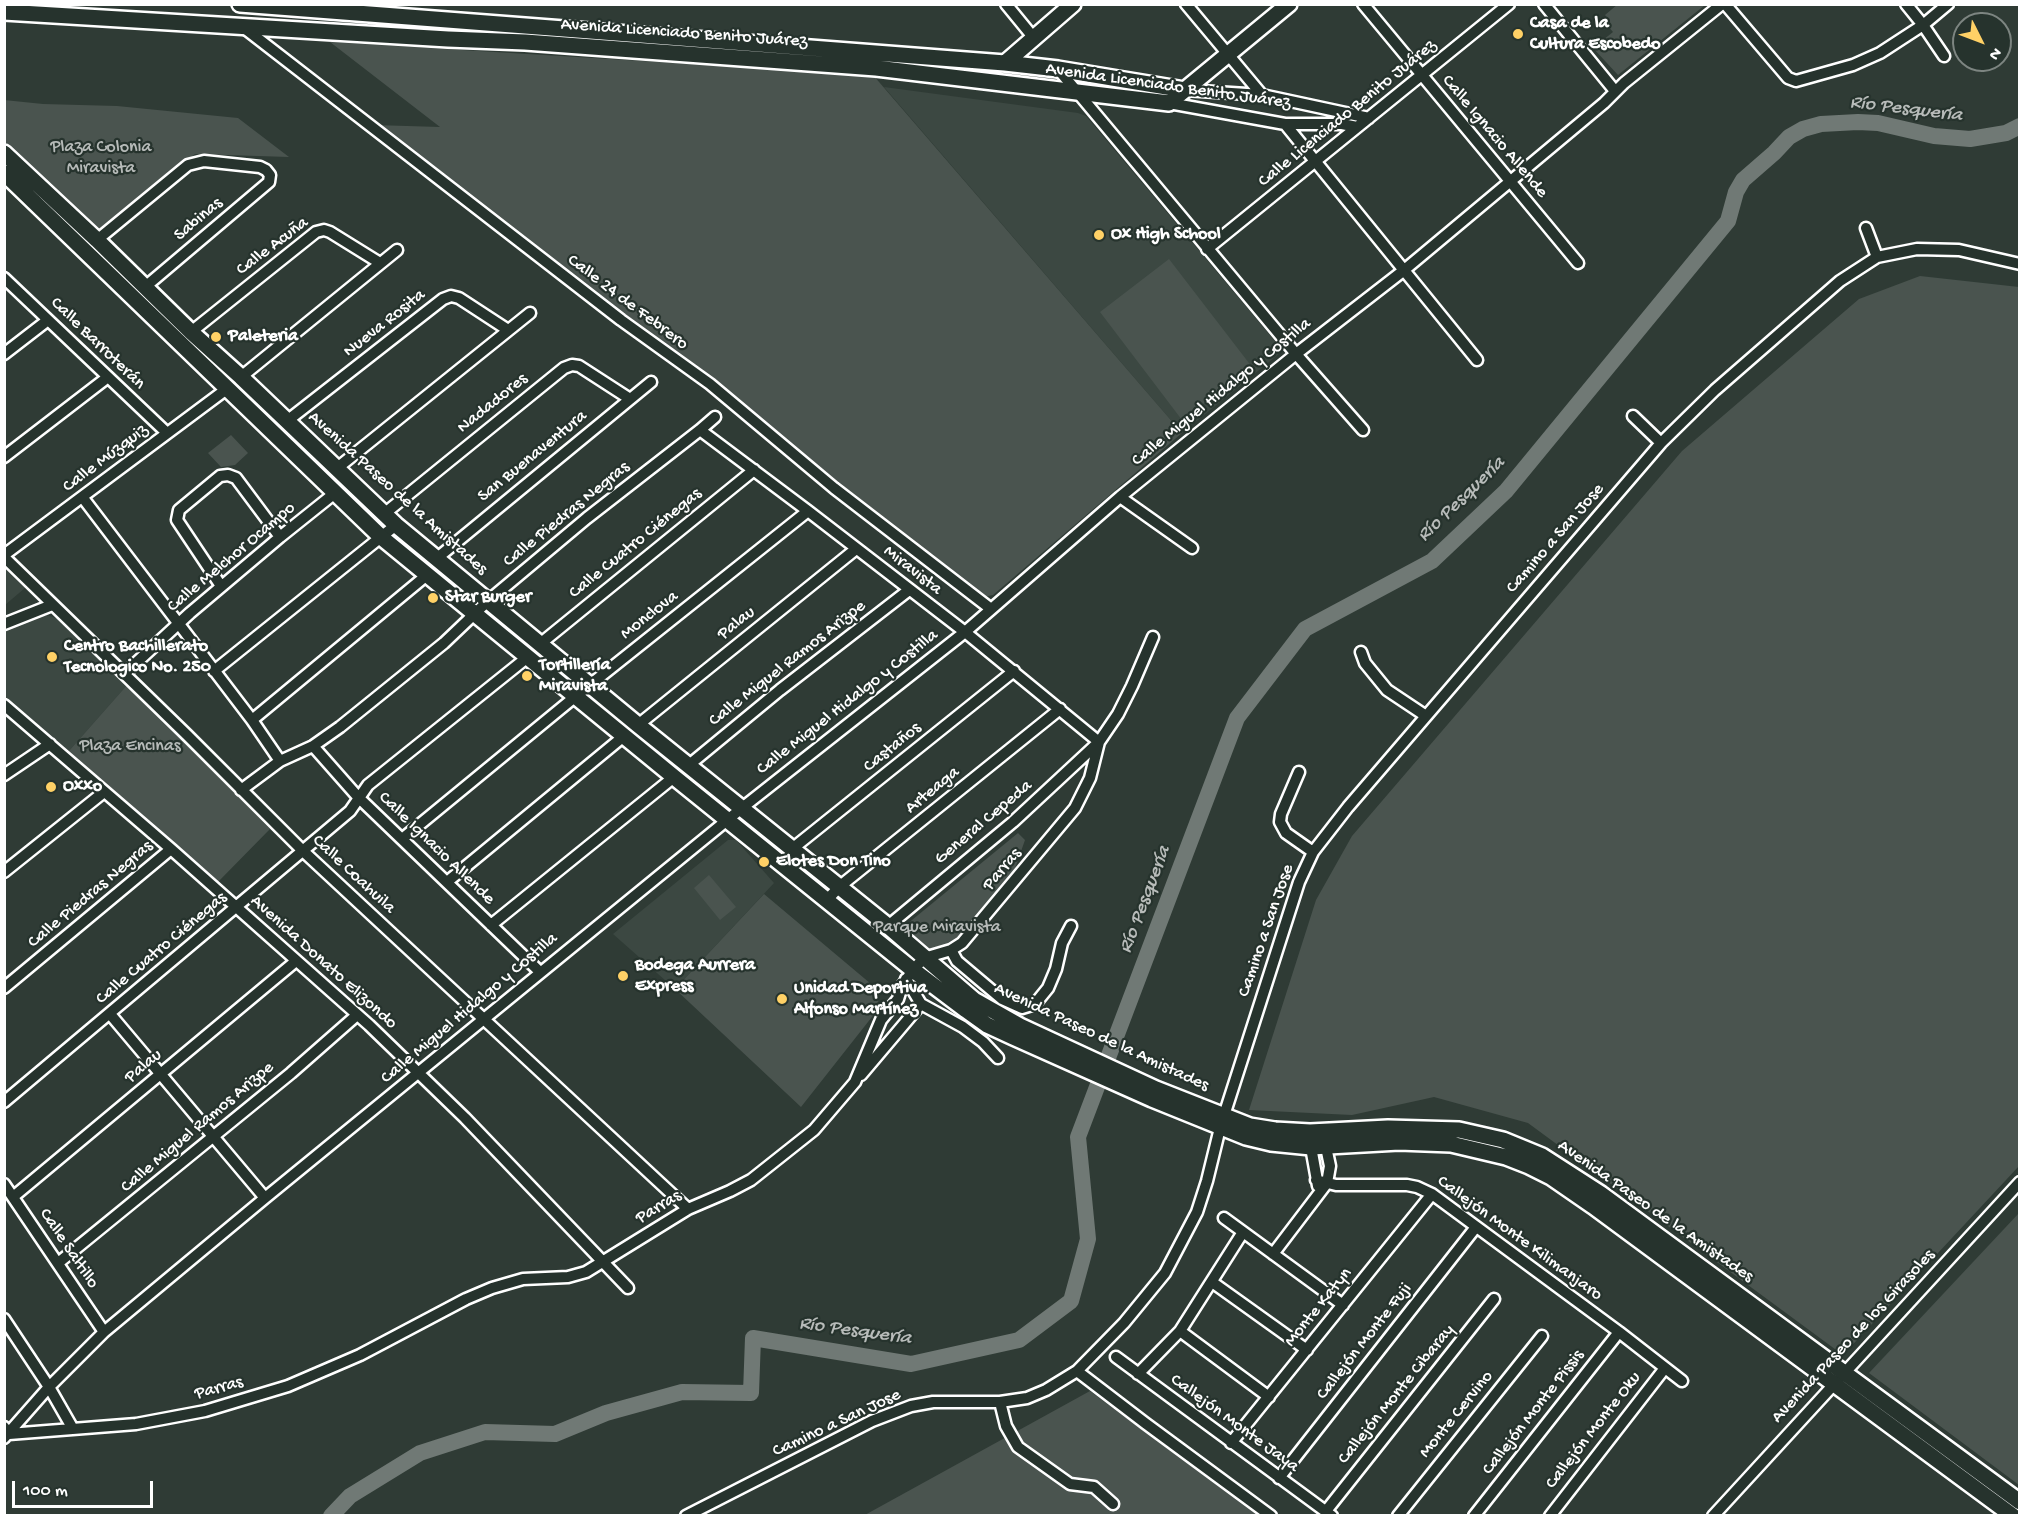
<!DOCTYPE html>
<meta charset="utf-8">
<style>
body{margin:0}
#map{position:relative;width:2024px;height:1520px;overflow:hidden;background:#2f3b35;font-family:"Gochi Hand",sans-serif}
canvas{display:block}
.frame{position:absolute;inset:0;border:6px solid #fff;pointer-events:none}
.north{position:absolute;left:1952px;top:12px;width:60px;height:60px;box-sizing:border-box;background:#26332d;border:2px solid #7d8581;border-radius:50%;rotate:132deg;font-size:16px;font-weight:700;line-height:24px;text-align:center;color:#fff}
.north::after{content:'';display:block;margin:auto;width:21px;height:27px;background:#ffd166;clip-path:polygon(50% 0,100% 100%,50% 72%,0 100%)}
.scale{position:absolute;left:12px;top:1481px;width:141px;height:27px;box-sizing:border-box;border:3px solid #fff;border-top:0;padding-left:8px;font-size:18px;line-height:21px;white-space:nowrap;color:#fff;-webkit-text-stroke:4px #26332d;paint-order:stroke}
</style>
<div id="map">
<canvas width="2024" height="1520"></canvas>
<div class="frame"></div>
<div class="north">N</div>
<div class="scale">100 m</div>
</div>
<script>
const g = document.querySelector('canvas').getContext('2d');
g.lineJoin = 'round';
function paint(path, color) {
  g.fillStyle = color;
  g.fill(path, 'evenodd');
}
function shape(rows) {
  const path = new Path2D();
  for (const r of rows) {
    path.moveTo(r[0], r[1]);
    for (let i = 2; i < r.length; i += 2) path.lineTo(r[i], r[i + 1]);
  }
  return path;
}
function stroke(path, color, width, dash) {
  g.strokeStyle = color;
  g.lineWidth = width;
  g.lineCap = dash ? 'butt' : 'round';
  g.setLineDash(dash || []);
  g.stroke(path);
}
function write(font, color, halo, rows, align = 'center') {
  g.font = font + ' "Gochi Hand",sans-serif';
  g.lineWidth = 4.5;
  g.setLineDash([]);
  g.textBaseline = 'middle';
  g.strokeStyle = halo;
  g.fillStyle = color;
  for (const [text, x, y, turn = 0] of rows) {
    g.save();
    g.translate(x, y);
    g.rotate((+turn || 0) * Math.PI / 180);
    g.textAlign = isNaN(turn) ? turn : align;
    if (halo) g.strokeText(text, 0, 0);
    g.fillText(text, 0, 0);
    g.restore();
  }
}
paint(shape([
 [884,87,1078,113,1086,116,1280,347,1280,353,1182,433],
 [4,556,32,582,5,605,4,605],
 [46,615,59,619,128,684,68,752,5,697,5,630],
 [728,840,736,840,774,883,675,989,613,934]
]), '#3c4842');
paint(shape([
 [1618,4,1705,4,1705,5,1618,75,1593,48,1613,32,1607,25,1610,21,1605,15],
 [330,42,873,75,1182,433,993,595,983,597,719,387,623,318,374,125,440,127],
 [4,100,43,104,117,106,238,118,289,157,195,154,99,229,5,142],
 [1169,259,1252,367,1182,420,1100,312],
 [1920,276,2019,287,2019,1166,1843,1355,1528,1123,1434,1097,1352,1115,1249,1110,1316,900,1352,836,1682,451,1859,299],
 [231,435,248,453,235,465,221,467,208,453],
 [128,684,270,829,217,883,68,752],
 [1018,833,1025,840,1012,877,982,914,936,958,901,929],
 [709,875,736,907,720,920,694,888],
 [764,894,877,989,879,1008,801,1107,675,989],
 [2019,1213,2019,1485,1869,1373],
 [1090,1391,1257,1515,863,1516]
]), '#4a544f');
stroke(shape([
 [331,1516,350,1496,420,1453,485,1432,555,1434,606,1413,682,1392,751,1393,753,1338,911,1364,1019,1340,1071,1301,1088,1239,1078,1137,1237,718,1305,629,1432,561,1506,491,1728,221,1736,192,1743,180,1774,153,1789,137,1803,129,1821,124,1858,122,1878,123,1934,136,1970,139,2006,133,2020,126]
]), '#707975', 16);
const street = shape([
 [1006,4,1033,37],
 [1186,4,1262,95],
 [1363,4,1578,263],
 [1544,4,1615,91],
 [1725,4,1788,78,1796,81,1853,65,1880,53,1923,25,1948,4],
 [1906,4,1923,25,1944,56],
 [243,27,621,320,710,384,834,488,991,609],
 [1058,69,1296,354,1363,430],
 [1185,90,1262,95,1369,118],
 [1169,103,1285,124,1342,124,1357,127],
 [1285,124,1477,360],
 [1866,228,1877,257],
 [97,240,188,165,204,161,260,167,266,170,270,175,269,182,145,287],
 [1207,249,1509,4],
 [4,278,167,433],
 [191,332,316,232,324,230,330,232,380,263],
 [4,354,48,320],
 [241,377,397,250],
 [1633,416,1661,443],
 [287,421,443,299,451,296,459,298,508,330],
 [700,430,808,511,965,632,1099,742,1013,822,888,926],
 [4,457,108,377],
 [336,469,530,313],
 [1120,497,1192,548],
 [83,498,252,720,280,761],
 [384,514,564,368,572,365,579,366,630,399],
 [4,555,228,388],
 [4,557,187,735,303,851,688,1209],
 [436,559,651,382],
 [221,586,177,520,179,510,220,476,228,475,236,478,280,537],
 [4,624,52,605],
 [540,644,754,470],
 [1361,652,1365,663,1387,690,1426,716],
 [214,671,396,525],
 [124,674,190,613,280,537,335,493],
 [4,705,171,849,369,1025,465,1118,628,1288],
 [252,720,427,575],
 [638,725,856,549],
 [313,746,358,797,540,972],
 [689,765,780,690,909,590],
 [1299,772,1281,814,1280,822,1286,833,1313,852],
 [4,775,50,744],
 [241,790,280,761,313,746,340,727,444,643,488,601,587,518,700,430,715,417],
 [402,839,576,696,808,511],
 [792,849,1014,671],
 [4,872,104,792],
 [447,882,624,736],
 [828,899,839,887,1060,709],
 [491,925,674,777],
 [951,950,957,961,1002,999,1022,1008,1035,1004,1048,988,1056,969,1062,943,1071,926],
 [906,979,921,1004,963,1027,983,1042,998,1058],
 [4,988,171,849],
 [110,1014,265,1198],
 [861,1075,921,1004],
 [4,1102,350,811,368,785,529,656],
 [1311,1147,1318,1186],
 [1316,1180,1336,1185,1407,1185,1417,1187,1432,1194,1619,1332,1682,1381],
 [4,1184,104,1332],
 [13,1197,296,961],
 [1224,1218,1343,1305],
 [1273,1254,1327,1183,1330,1166,1326,1147],
 [58,1263,291,1073,357,1015],
 [1212,1282,1307,1350],
 [4,1319,49,1387,73,1429],
 [1180,1331,1269,1397],
 [1116,1357,1332,1516],
 [1077,1371,1145,1423,1271,1516],
 [1138,1374,1180,1331,1243,1232],
 [1000,1402,1006,1426,1018,1447,1070,1484,1094,1487,1113,1504],
 [4,1427,9,1434,136,1424,205,1411,288,1386,360,1355,466,1299,492,1288,523,1279,568,1277,586,1272,688,1209,730,1191,751,1180,814,1130,855,1082,881,1020,898,999,902,986,913,970,924,958,951,950,962,943,1075,808,1090,778,1099,742,1118,714,1132,686,1153,637],
 [4,1438,49,1387,104,1332,265,1198,742,808,965,632,1120,497,1296,354,1403,271,1604,103,1624,83,1722,4],
 [1231,1443,1432,1194],
 [1279,1478,1476,1227],
 [1326,1511,1494,1299],
 [686,1516,872,1421,911,1406,933,1402,1000,1402,1027,1398,1046,1390,1077,1371,1124,1323,1165,1273,1197,1212,1207,1181,1220,1128,1299,882,1313,852,1348,807,1661,443,1715,390,1840,281,1877,257,1917,249,1959,250,2020,264],
 [1398,1516,1542,1336],
 [1474,1516,1619,1332],
 [1550,1516,1665,1368],
 [1713,1516,2020,1182]
]);
const secondary = shape([
 [240,4,1005,63,1058,69,1185,90],
 [4,12,448,39,525,42,876,68,1169,103,1289,4],
 [1005,63,1073,4],
 [4,153,97,240,191,332,241,377,396,525,638,725,888,926,974,1000,1020,1026,1156,1089,1250,1126,1275,1130,1310,1132,1388,1128,1459,1130,1503,1140,1542,1156,1601,1194,2020,1502],
 [4,173,381,537,674,777,913,970,966,1010,987,1025,1013,1037,1152,1099,1246,1137,1271,1143,1311,1147,1399,1142,1451,1144,1506,1157,1529,1166,1551,1177,1593,1206,2013,1516]
]);
stroke(street, '#fff', 15);
stroke(secondary, '#fff', 20);
stroke(street, '#26332d', 10);
stroke(secondary, '#26332d', 15);
for (const [x, y, r, color] of [
 [1518,34,6,"#ffd166"],
 [1099,235,6,"#ffd166"],
 [216,337,6,"#ffd166"],
 [433,598,6,"#ffd166"],
 [52,657,6,"#ffd166"],
 [527,676,6,"#ffd166"],
 [51,787,6,"#ffd166"],
 [764,862,6,"#ffd166"],
 [623,976,6,"#ffd166"],
 [782,999,6,"#ffd166"]
]) {
  const dot = new Path2D();
  dot.arc(x, y, r, 0, 2 * Math.PI);
  g.fillStyle = color;
  g.fill(dot);
  stroke(dot, '#26332d', 2);
}
write('bold 18px', '#fff', '#26332d', [
 ["Casa de la",1530,24],
 ["Cultura Escobedo",1530,45],
 ["Ox High School",1111,235],
 ["Paleteria",228,337],
 ["Star Burger",445,598],
 ["Centro Bachillerato",64,647],
 ["Tecnologico No. 250",64,668],
 ["Tortillería",539,666],
 ["Miravista",539,687],
 ["Oxxo",63,787],
 ["Elotes Don Tino",776,862],
 ["Bodega Aurrera",635,966],
 ["Express",635,987],
 ["Unidad Deportiva",794,989],
 ["Alfonso Martínez",794,1010]
], 'left');
write('18px', '#fff', '#26332d', [
 ["Avenida Licenciado Benito Juárez",684,34,4],
 ["Avenida Licenciado Benito Juárez",1168,87,8],
 ["Calle Licenciado Benito Juárez",1348,114,-39],
 ["Calle Ignacio Allende",1494,137,50],
 ["Sabinas",199,220,-40],
 ["Calle Acuña",273,247,-37],
 ["Calle 24 de Febrero",627,303,37],
 ["Nueva Rosita",385,324,-38],
 ["Calle Barroterán",97,344,44],
 ["Calle Miguel Hidalgo y Costilla",1222,393,-39],
 ["Nadadores",493,404,-39],
 ["San Buenaventura",533,457,-39],
 ["Calle Múzquiz",106,459,-37],
 ["Avenida Paseo de la Amistades",397,494,42],
 ["Calle Piedras Negras",567,515,-39],
 ["Camino a San Jose",1556,539,-49],
 ["Calle Cuatro Ciénegas",636,544,-39],
 ["Calle Melchor Ocampo",232,558,-40],
 ["Miravista",912,571,38],
 ["Monclova",650,616,-38],
 ["Palau",737,624,-39],
 ["Calle Miguel Ramos Arizpe",788,664,-38],
 ["Calle Miguel Hidalgo y Costilla",848,703,-38],
 ["Castaños",893,748,-39],
 ["Arteaga",933,791,-39],
 ["General Cepeda",984,823,-40],
 ["Calle Ignacio Allende",436,849,44],
 ["Parras",1003,870,-50],
 ["Calle Coahuila",353,875,43],
 ["Calle Piedras Negras",91,895,-40],
 ["Camino a San Jose",1267,931,-71],
 ["Calle Cuatro Ciénegas",162,949,-40],
 ["Avenida Donato Elizondo",323,963,42],
 ["Calle Miguel Hidalgo y Costilla",470,1009,-40],
 ["Avenida Paseo de la Amistades",1101,1038,25],
 ["Palau",144,1067,-40],
 ["Calle Miguel Ramos Arizpe",198,1128,-40],
 ["Parras",659,1208,-31],
 ["Avenida Paseo de la Amistades",1655,1212,35],
 ["Callejón Monte Kilimanjaro",1519,1239,36],
 ["Calle Saltillo",68,1249,56],
 ["Monte Katyn",1319,1308,-51],
 ["Avenida Paseo de los Girasoles",1854,1337,-47],
 ["Callejón Monte Fuji",1365,1342,-52],
 ["Parras",219,1389,-15],
 ["Callejón Monte Cibaray",1397,1395,-51],
 ["Callejón Monte Pissis",1534,1413,-52],
 ["Monte Cervino",1457,1415,-51],
 ["Camino a San Jose",837,1424,-25],
 ["Callejón Monte Jaya",1234,1424,36],
 ["Callejón Monte Oku",1594,1431,-52]
]);
write('18px', '#b7bbb9', '#26332d', [
 ["Plaza Colonia",101,148],
 ["Miravista",101,169],
 ["Plaza Encinas",130,747],
 ["Parque Miravista",937,928]
]);
write('italic 20px', '#b8bcba', '#26332d', [
 ["Río Pesquería",1906,110,7],
 ["Río Pesquería",1462,500,-44],
 ["Río Pesquería",1146,900,-69],
 ["Río Pesquería",855,1332,8]
]);
</script>
